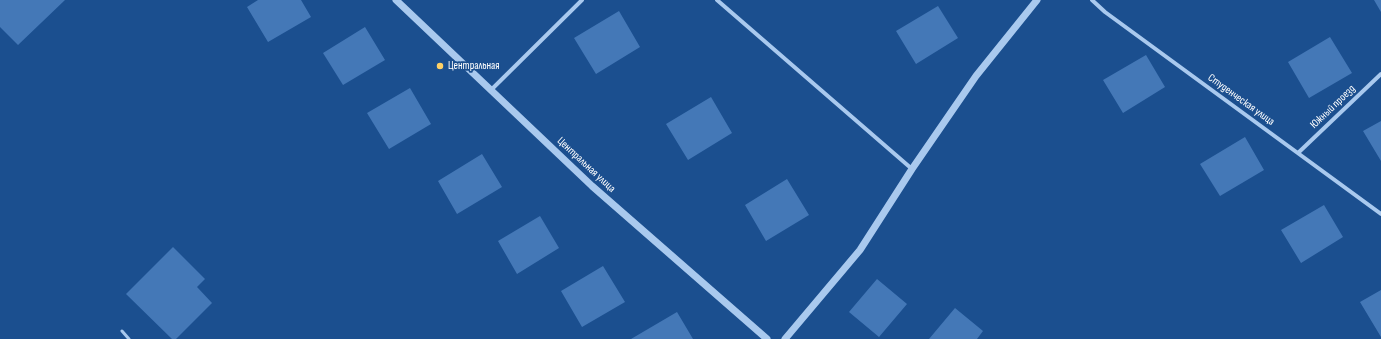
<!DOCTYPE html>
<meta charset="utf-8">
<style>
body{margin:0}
canvas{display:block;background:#1b4f8f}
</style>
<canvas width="1381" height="339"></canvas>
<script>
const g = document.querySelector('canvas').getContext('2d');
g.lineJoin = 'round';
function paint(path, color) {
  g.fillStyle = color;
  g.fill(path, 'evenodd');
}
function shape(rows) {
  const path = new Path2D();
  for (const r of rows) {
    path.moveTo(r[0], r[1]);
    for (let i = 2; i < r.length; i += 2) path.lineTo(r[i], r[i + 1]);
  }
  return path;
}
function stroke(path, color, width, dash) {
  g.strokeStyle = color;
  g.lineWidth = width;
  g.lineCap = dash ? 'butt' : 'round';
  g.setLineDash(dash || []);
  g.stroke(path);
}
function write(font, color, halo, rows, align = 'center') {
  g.font = font + ' "Sofia Sans Condensed",sans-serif';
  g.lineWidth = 3.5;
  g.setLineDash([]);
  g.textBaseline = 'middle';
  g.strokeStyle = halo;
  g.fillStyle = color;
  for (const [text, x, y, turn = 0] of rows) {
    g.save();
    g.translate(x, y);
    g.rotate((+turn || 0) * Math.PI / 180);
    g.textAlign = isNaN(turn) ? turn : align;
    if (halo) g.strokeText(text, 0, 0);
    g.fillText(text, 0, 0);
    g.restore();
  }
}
paint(shape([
 [0,0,65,0,18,45,0,27],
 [258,0,301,0,311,17,268,42,247,7],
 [1374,0,1381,0,1381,12],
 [938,6,958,38,916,64,896,31],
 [619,11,640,47,596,74,574,38],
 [365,27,385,60,343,85,323,53],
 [1330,37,1352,73,1309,98,1288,62],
 [1146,55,1165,87,1123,113,1103,80],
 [410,88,431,124,389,149,367,113],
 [711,97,732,133,688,160,666,124],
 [1381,121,1381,161,1363,131],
 [1245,137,1264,170,1220,196,1200,164],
 [482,154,502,187,457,214,438,181],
 [787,179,809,215,766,241,745,205],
 [1324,205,1343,237,1301,263,1281,230],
 [540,216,559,248,517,274,498,241],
 [173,247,205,279,197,287,212,303,176,339,172,339,126,294],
 [603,266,625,302,582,327,561,291],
 [877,279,907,304,879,337,849,312],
 [1381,290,1381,337,1360,302],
 [955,308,983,331,977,339,929,339],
 [677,312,693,339,631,339]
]), '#4478b7');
stroke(shape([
 [122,331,129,339]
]), '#a9c9ee', 3);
stroke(shape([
 [717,0,912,169],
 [1092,0,1105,12,1381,214],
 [491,90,582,0],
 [1298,153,1381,74]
]), '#a9c9ee', 4);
stroke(shape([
 [396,0,592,186,767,339],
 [785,339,860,250,912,169,976,76,1037,0]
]), '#a9c9ee', 7);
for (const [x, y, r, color] of [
 [440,66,4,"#ffd166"]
]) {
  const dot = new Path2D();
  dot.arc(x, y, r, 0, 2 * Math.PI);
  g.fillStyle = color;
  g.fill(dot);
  stroke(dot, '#1b4f8f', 1.5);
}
write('11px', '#fff', '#1b4f8f', [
 ["Центральная",448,66]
], 'left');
write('11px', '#fff', '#1b4f8f', [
 ["Студенческая улица",1241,100,36],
 ["Южный проезд",1333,107,-44],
 ["Центральная улица",586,165,43]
]);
</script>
